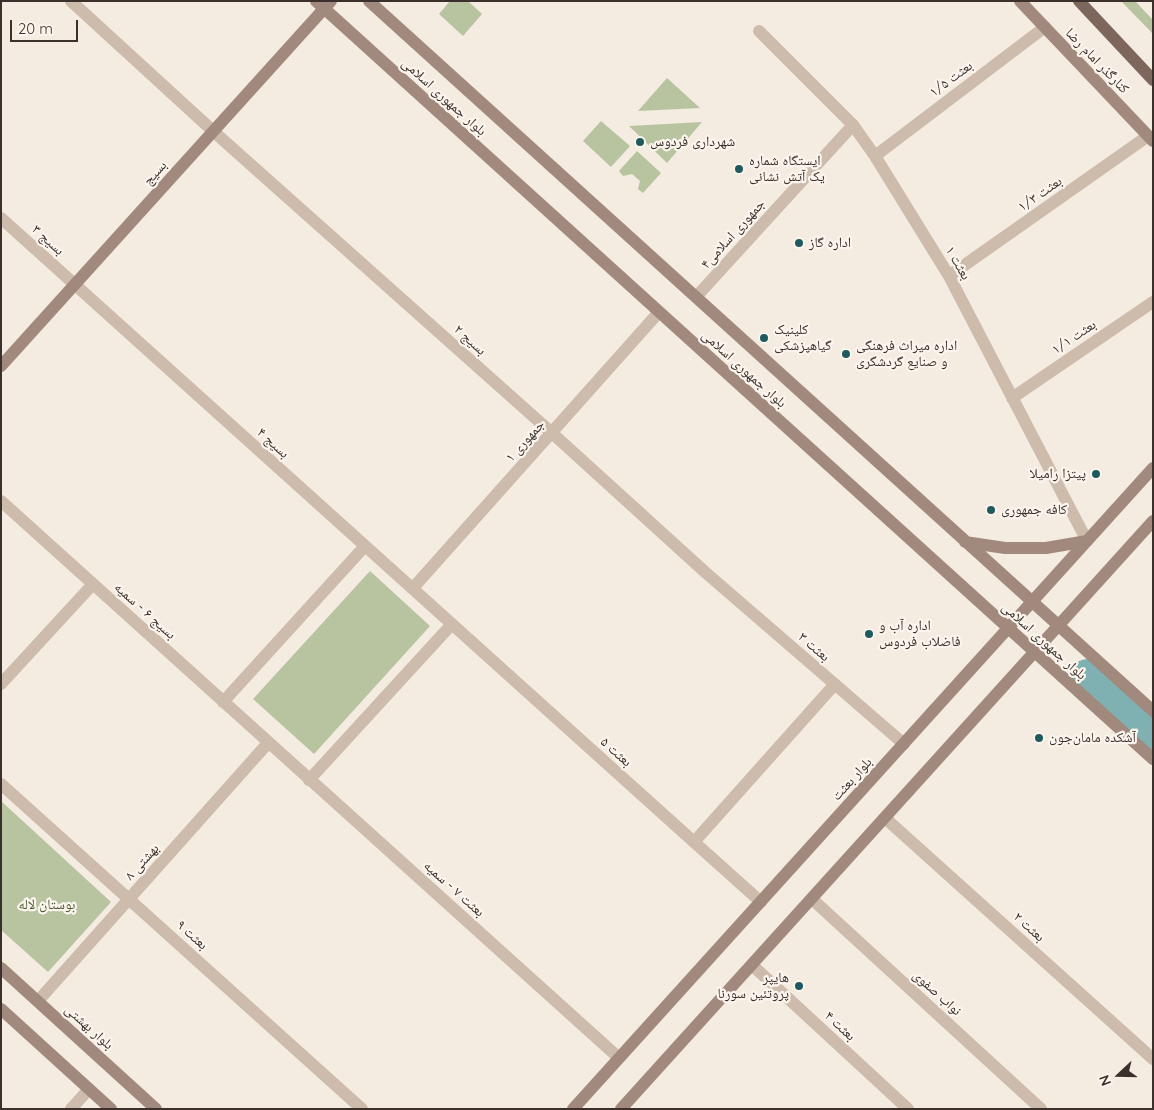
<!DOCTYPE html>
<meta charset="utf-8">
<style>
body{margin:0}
#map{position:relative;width:1154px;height:1110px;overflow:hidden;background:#f4ebe1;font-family:Quicksand,sans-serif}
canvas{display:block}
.frame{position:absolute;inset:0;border:2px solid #3b302b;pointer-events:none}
.north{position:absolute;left:1094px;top:1050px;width:50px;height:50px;-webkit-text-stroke:4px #fbf5ee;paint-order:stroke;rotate:249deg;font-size:14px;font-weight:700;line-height:20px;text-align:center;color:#3b302b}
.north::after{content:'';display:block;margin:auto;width:18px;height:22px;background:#3b302b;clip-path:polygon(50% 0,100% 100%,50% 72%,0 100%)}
.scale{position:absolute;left:10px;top:20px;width:68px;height:22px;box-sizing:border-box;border:2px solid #3b302b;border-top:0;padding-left:6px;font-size:15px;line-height:18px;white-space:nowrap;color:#3b302b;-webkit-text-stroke:4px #fbf5ee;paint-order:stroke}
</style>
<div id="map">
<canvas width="1154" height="1110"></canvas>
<div class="frame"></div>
<div class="north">N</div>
<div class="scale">20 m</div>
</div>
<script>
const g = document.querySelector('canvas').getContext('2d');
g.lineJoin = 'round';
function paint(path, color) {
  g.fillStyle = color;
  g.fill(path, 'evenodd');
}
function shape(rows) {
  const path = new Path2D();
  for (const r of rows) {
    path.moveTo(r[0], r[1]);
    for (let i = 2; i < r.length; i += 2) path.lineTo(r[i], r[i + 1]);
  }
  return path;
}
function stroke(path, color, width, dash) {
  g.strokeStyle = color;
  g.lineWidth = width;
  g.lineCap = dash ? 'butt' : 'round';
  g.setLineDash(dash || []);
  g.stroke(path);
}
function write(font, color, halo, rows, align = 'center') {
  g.font = font + ' Quicksand,"Noto Naskh Arabic",sans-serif';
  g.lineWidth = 4.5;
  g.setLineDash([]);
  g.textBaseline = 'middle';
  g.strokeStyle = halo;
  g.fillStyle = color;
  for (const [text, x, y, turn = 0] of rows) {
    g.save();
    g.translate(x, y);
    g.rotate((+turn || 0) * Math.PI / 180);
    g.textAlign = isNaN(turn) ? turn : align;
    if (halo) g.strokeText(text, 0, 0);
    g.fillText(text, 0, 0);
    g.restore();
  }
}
paint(shape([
 [450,1,468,1,482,14,463,36,439,14],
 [1121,1,1135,1,1153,20,1153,34],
 [667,78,700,108,638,111],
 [601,121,630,146,611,167,583,141],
 [702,122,667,163,629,126],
 [637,151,661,173,643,193,638,189,640,181,632,174,623,176,619,171],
 [370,571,430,626,314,754,253,699],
 [1,801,111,902,48,972,1,930]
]), '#b8c4a0');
stroke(shape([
 [1088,679,1153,736]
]), '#7fb0b2', 40);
stroke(shape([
 [696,297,853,125],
 [694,842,761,902]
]), '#cdbbac', 12);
stroke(shape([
 [71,1,213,131,552,433,705,572,904,744],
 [759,31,853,125,875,156,949,276,1087,541],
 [875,156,1045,27],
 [1,218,694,842,835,684],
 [949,276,1148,136],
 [1012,398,1153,302],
 [1,501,619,1058],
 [413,588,659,312],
 [1,684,93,584],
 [223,702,365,546],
 [309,780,452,624],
 [1,784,362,1109],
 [885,818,1153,1059],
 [812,899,1041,1109],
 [752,965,908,1109],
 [38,1001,268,743],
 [71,1109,89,1089]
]), '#cdbbac', 12);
stroke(shape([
 [316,1,1153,759],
 [369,1,1153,711],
 [1020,1,1153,141],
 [1,366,331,1],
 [965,542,1005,548,1046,548,1087,541],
 [1,968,156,1109],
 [1,1009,111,1109],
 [573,1109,1153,468],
 [621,1109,1153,521]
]), '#a18a7d', 12);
stroke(shape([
 [1079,1,1153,80]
]), '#7d675c', 12);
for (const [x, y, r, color] of [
 [640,142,5,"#1f5a5e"],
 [739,169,5,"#1f5a5e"],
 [799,243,5,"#1f5a5e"],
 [764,338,5,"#1f5a5e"],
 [846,354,5,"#1f5a5e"],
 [1096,474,5,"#1f5a5e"],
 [991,510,5,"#1f5a5e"],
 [869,634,5,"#1f5a5e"],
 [1039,738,5,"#1f5a5e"],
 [799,986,5,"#1f5a5e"]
]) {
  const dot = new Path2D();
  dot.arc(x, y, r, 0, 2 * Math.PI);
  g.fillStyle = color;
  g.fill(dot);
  stroke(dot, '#fbf5ee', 2);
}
write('14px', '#3b302b', '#fbf5ee', [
 ["کنارگذر امام رضا",1097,61,46],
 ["بعثت ۱/۵",951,79,-37],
 ["بلوار جمهوری اسلامی",444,97,42],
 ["بسیج",155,173,-48],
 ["بعثت ۱/۳",1040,194,-35],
 ["جمهوری اسلامی۴",733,234,-48],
 ["بسیج ۳",48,240,42],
 ["بعثت ۱",958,263,60],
 ["بعثت ۱/۱",1074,337,-34],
 ["بسیج ۲",470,340,42],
 ["بلوار جمهوری اسلامی",744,369,42],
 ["جمهوری ۱",525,441,-48],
 ["بسیج ۴",273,443,42],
 ["بسیج ۶ - سمیه",145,611,42],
 ["بلوار جمهوری اسلامی",1044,641,42],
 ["بعثت ۳",814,647,41],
 ["بعثت ۵",616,752,42],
 ["بلوار بعثت",852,779,-48],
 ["بهشتی ۸",142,862,-48],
 ["بعثت ۷ - سمیه",454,889,42],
 ["بعثت ۲",1029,927,42],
 ["بعثت ۹",192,935,42],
 ["نواب صفوی",937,993,42],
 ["بعثت ۴",840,1026,43],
 ["بلوار بهشتی",89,1027,42]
]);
write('14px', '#3b302b', '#fbf5ee', [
 ["شهرداری فردوس",650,142],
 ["ایستگاه شماره",749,161],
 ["یک آتش نشانی",749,177],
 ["اداره گاز",809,243],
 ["کلینیک",774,330],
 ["گیاهپزشکی",774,346],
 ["اداره میراث فرهنگی",856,346],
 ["و صنایع گردشگری",856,362],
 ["پیتزا رامیلا",1086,474,"right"],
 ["کافه جمهوری",1001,510],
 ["اداره آب و",879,626],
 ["فاضلاب فردوس",879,642],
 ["آشکده مامان‌جون",1049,738],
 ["هایپر",789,978,"right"],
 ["پروتئین سورنا",789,994,"right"]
], 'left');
write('14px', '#4a5a2e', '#fbf5ee', [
 ["بوستان لاله",47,905]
]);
</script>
